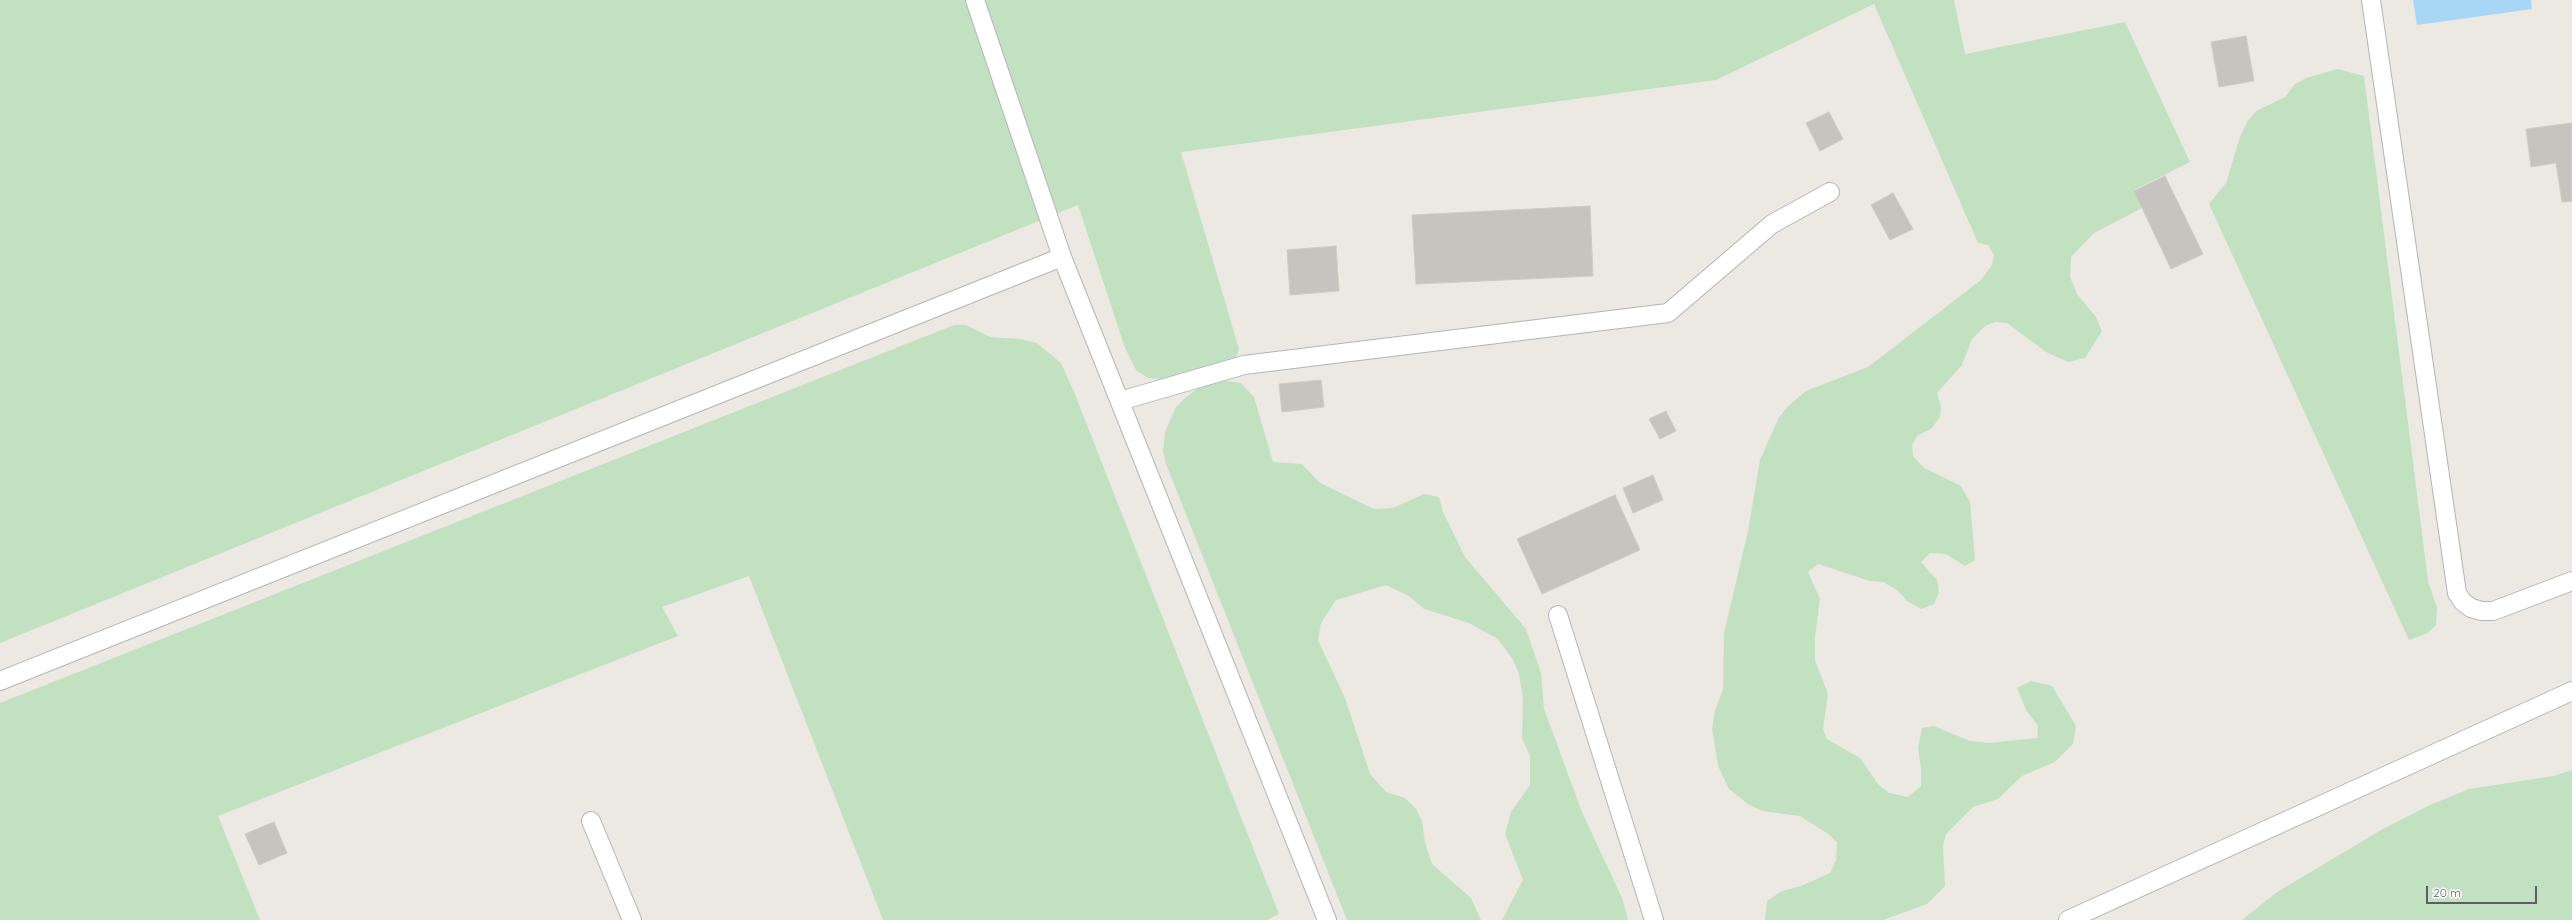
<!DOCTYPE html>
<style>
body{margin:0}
#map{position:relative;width:2572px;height:920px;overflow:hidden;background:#ece9e2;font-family:Quicksand,sans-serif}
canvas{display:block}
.scale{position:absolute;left:2426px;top:886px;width:111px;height:18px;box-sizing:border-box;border:2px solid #5b5e62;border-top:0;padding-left:5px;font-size:12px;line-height:14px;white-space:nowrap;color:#5b5e62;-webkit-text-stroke:3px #fff;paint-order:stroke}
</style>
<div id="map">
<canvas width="2572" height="920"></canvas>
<div class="scale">20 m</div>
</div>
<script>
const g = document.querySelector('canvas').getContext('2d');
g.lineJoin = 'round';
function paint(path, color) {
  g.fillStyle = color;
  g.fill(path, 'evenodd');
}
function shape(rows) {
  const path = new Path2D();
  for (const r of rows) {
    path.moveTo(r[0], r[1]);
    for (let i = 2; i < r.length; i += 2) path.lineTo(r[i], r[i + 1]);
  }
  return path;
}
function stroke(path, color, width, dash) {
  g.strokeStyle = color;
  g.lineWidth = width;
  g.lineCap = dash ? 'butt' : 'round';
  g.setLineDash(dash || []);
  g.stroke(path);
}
paint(shape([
 [0,0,1954,0,1965,54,2125,22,2190,162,2134,190,2142,208,2094,233,2071,257,2070,277,2077,294,2096,317,2102,331,2085,358,2068,362,2046,352,2007,323,1995,322,1985,326,1972,339,1962,365,1937,393,1941,406,1940,417,1931,429,1918,435,1912,445,1913,456,1924,468,1961,486,1970,502,1975,560,1965,566,1946,554,1930,553,1921,562,1937,580,1939,592,1934,604,1921,609,1907,601,1897,590,1883,582,1870,581,1818,564,1808,572,1820,599,1815,637,1815,660,1828,694,1823,729,1827,739,1860,758,1878,784,1889,793,1908,797,1921,786,1921,768,1918,748,1922,728,1934,726,1970,741,1989,743,2037,738,2038,726,2026,710,2017,688,2031,681,2052,686,2076,726,2073,744,2055,762,2022,776,1998,799,1973,807,1946,834,1943,846,1945,886,1927,904,1883,920,1765,920,1767,901,1782,891,1801,886,1830,873,1836,860,1837,842,1827,833,1800,816,1762,811,1748,804,1729,789,1718,766,1712,729,1715,710,1723,690,1724,633,1748,531,1760,460,1778,419,1788,406,1806,391,1868,367,1981,280,1992,265,1994,255,1988,245,1978,243,1874,4,1716,80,1181,152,1239,349,1236,357,1228,362,1167,380,1148,378,1136,370,1125,348,1078,205,0,643],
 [2338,69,2364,76,2428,581,2437,608,2436,625,2428,633,2409,640,2209,204,2226,183,2240,137,2247,122,2256,111,2285,97,2295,84,2306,78],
 [954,325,966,325,990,337,1020,339,1037,343,1061,363,1074,392,1279,914,1267,920,883,920,749,576,662,607,678,636,218,816,260,920,0,920,0,703],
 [1224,381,1241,383,1254,397,1273,462,1302,464,1320,483,1374,509,1393,508,1424,494,1439,497,1443,512,1465,557,1526,629,1541,673,1544,709,1582,812,1622,898,1628,920,1502,920,1523,880,1505,834,1511,812,1530,785,1530,756,1522,738,1523,699,1519,674,1512,658,1498,639,1469,623,1424,609,1409,596,1386,585,1336,600,1321,623,1318,640,1345,698,1370,774,1386,792,1405,798,1416,809,1422,821,1425,842,1432,864,1471,898,1481,920,1347,920,1166,464,1163,451,1165,432,1176,407,1186,397,1203,385],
 [2572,770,2572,920,2242,920,2277,892,2383,829,2430,805,2469,789,2554,776]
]), '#c2e1c1');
paint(shape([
 [2413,0,2531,0,2532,9,2417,25]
]), '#a8d7f6');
const building = shape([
 [2246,36,2254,81,2219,87,2211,42,2246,36],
 [1829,112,1843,139,1820,151,1806,123,1829,112],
 [2572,123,2572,201,2562,202,2556,163,2531,167,2526,129,2572,123],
 [2165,176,2203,254,2171,269,2134,191,2165,176],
 [1893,193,1913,229,1890,240,1871,205,1893,193],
 [1590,206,1593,276,1416,284,1412,215,1590,206],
 [1336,246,1339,291,1290,295,1287,250,1336,246],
 [1321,380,1324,407,1282,412,1279,384,1321,380],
 [1666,411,1676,431,1660,439,1649,419,1666,411],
 [1653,475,1663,500,1633,513,1623,488,1653,475],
 [1615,495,1640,550,1542,594,1517,539,1615,495],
 [274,822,287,853,259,865,245,834,274,822]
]);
paint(building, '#c7c4c0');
stroke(building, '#d0cbc1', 1);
const service = shape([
 [975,0,1062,257,1327,920],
 [2371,0,2457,593,2463,602,2471,608,2482,611,2493,611,2572,581],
 [1120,401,1244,365,1668,313,1772,224,1830,192],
 [1558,615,1654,920],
 [0,681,1062,257],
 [591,821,632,920],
 [2068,920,2572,691]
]);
stroke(service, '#b3b5b8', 20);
stroke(service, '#fff', 18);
</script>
